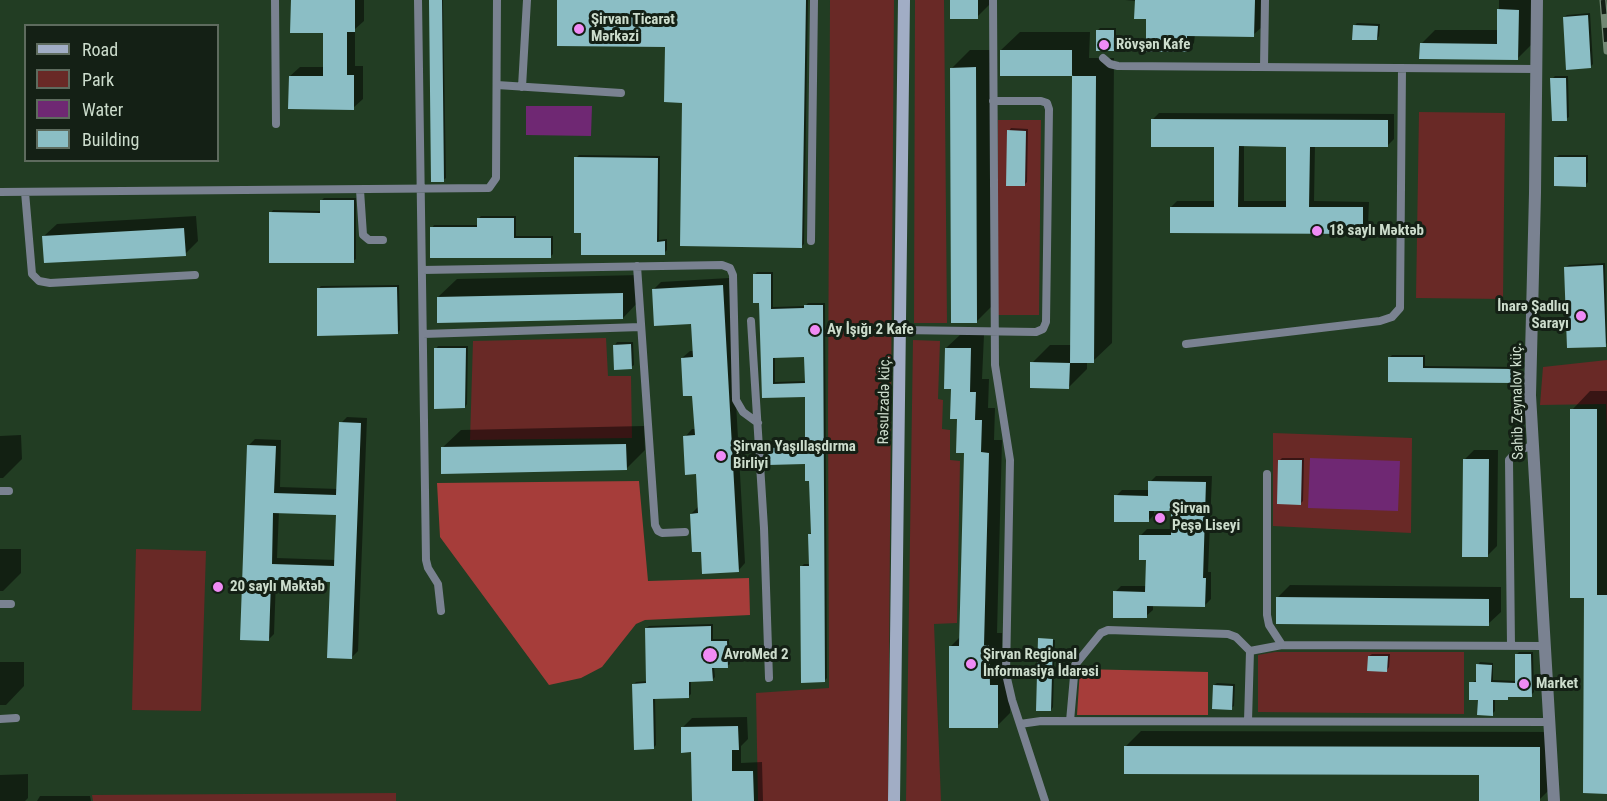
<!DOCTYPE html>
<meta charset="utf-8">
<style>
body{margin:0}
#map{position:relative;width:1607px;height:801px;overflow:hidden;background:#223d23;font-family:"Roboto Condensed",sans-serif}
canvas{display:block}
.legend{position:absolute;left:24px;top:24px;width:195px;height:138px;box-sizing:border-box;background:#142015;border:2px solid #5e6b5e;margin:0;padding:8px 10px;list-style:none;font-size:18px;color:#ccdccc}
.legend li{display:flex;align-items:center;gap:12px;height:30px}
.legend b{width:30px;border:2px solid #5e6b5e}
</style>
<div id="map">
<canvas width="1607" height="801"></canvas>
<ul class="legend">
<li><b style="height:8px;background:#a1adc5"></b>Road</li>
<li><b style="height:16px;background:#692926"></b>Park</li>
<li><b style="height:16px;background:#6f2873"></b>Water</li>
<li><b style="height:16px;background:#8bbec5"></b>Building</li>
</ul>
</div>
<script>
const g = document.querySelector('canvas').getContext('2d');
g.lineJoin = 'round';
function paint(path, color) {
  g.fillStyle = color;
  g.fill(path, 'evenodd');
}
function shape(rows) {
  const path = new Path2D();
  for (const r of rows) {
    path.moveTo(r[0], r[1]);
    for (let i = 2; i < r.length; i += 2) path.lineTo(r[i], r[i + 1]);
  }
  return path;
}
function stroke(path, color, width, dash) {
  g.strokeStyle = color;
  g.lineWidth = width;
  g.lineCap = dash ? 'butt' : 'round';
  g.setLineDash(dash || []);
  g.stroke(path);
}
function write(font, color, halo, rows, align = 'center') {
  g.font = font + ' "Roboto Condensed",sans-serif';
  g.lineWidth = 6;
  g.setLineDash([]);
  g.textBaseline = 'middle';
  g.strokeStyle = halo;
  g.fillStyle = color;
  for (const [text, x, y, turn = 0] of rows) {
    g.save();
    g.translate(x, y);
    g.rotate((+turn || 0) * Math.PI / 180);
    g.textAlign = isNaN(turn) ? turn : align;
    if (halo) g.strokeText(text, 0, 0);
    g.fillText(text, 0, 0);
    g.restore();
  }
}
paint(shape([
 [830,0,894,0,888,801,758,801,756,693,829,688,828,404],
 [915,0,944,0,947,323,914,323],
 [1419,112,1505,113,1503,299,1416,298],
 [998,120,1041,120,1039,315,998,315],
 [606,338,608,376,631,376,632,438,470,440,473,341],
 [913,340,940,341,938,399,943,400,942,429,950,430,950,460,960,461,957,623,934,624,941,801,906,801],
 [1607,360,1607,435,1606,404,1540,405,1543,367],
 [1273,433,1412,438,1411,533,1273,526],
 [136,549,206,551,201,711,132,710],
 [1275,652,1464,652,1464,714,1258,712,1258,655],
 [396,793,396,801,93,801,92,795]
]), '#692926');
paint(shape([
 [639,481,648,581,749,578,750,615,645,620,636,624,602,667,581,678,549,685,440,537,437,483],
 [1080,669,1208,672,1208,715,1077,715]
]), '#a63d3a');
paint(shape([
 [526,106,592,106,591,136,526,135],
 [1310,458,1400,461,1398,511,1308,508]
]), '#6f2873');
paint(shape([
 [292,0,364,0,364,21,355,29,355,66,363,66,363,99,353,108,290,76,300,67,324,67,325,31],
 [430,0,443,0,446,178,443,180],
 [559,0,808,0,804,244,802,246,683,101,666,45],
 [951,0,994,0,977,17],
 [1125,0,1263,0,1262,27,1253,35,1195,34,1194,43,1186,51,1148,18,1136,1],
 [1499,0,1532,0,1532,44,1518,58,1421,44,1435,30,1499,30],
 [1590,13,1593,64,1590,67,1564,17,1567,15],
 [1357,23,1380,24,1379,36,1377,39,1354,26],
 [1100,28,1116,28,1116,47,1114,50,1097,31],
 [1020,32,1090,32,1089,58,1114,58,1112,343,1093,361,1087,361,1087,369,1069,387,1032,363,1050,345,1071,345,1073,75,1001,74,1001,50],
 [970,50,994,50,995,303,977,321,952,68],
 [1555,76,1568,76,1569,117,1566,119,1552,79],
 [1159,113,1394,114,1394,139,1388,145,1315,145,1314,201,1369,202,1368,226,1362,232,1171,207,1177,201,1215,201,1216,146,1153,119],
 [1244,145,1287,145,1287,201,1244,201],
 [1011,128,1028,129,1027,182,1025,184,1009,131],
 [579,155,660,156,659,240,667,239,667,250,664,253,576,158],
 [1559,155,1588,155,1588,182,1585,185,1556,157],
 [324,198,356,198,356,259,353,261,271,213,273,210,321,211,321,201],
 [196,216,198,241,185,254,44,236,57,224],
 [481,216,516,216,516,236,553,236,553,254,551,256,432,228,434,225,479,225,478,219],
 [1605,263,1607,343,1605,345,1566,267,1569,265],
 [757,272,773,272,773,307,805,306,808,303,825,303,827,678,824,681,801,567,804,564,810,564,810,534,812,532,811,480,807,462,769,449,772,446,807,445,806,396,764,397,761,301,754,275],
 [806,355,806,381,775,382,775,356],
 [641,275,641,299,623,318,438,297,457,279],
 [729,278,745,563,738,571,702,550,691,514,699,506,698,473,685,437,692,429,696,429,694,394,682,358,690,351,694,351,693,322,653,290,661,282],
 [399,285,400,330,397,333,318,289,321,286],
 [960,335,984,335,982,379,989,379,988,408,995,408,994,440,1002,440,997,633,1002,633,1002,672,1010,672,1010,713,997,726,951,646,960,637,966,452,946,348],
 [617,342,633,342,634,365,631,367,615,345],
 [438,346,468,346,467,404,465,407,436,349],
 [1392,355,1425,355,1425,366,1517,367,1517,379,1514,381,1389,381,1389,358],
 [1590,391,1607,391,1607,792,1585,596,1572,410],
 [347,417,367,418,358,651,352,657,332,581,276,579,274,634,268,640,249,445,255,439,281,440,280,487,338,489,341,423],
 [279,511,337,513,336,560,277,558],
 [644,426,645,450,626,469,442,448,461,430],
 [21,435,22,459,3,478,0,478,0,436],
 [1474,450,1498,450,1497,546,1487,556,1465,459],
 [1282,458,1304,458,1303,501,1300,504,1280,460],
 [1156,476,1212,476,1208,572,1211,572,1211,599,1205,605,1153,605,1153,610,1146,616,1115,592,1121,586,1147,586,1147,559,1141,535,1147,529,1172,529,1172,510,1154,510,1154,515,1148,521,1116,496,1122,490,1150,490,1150,482],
 [0,549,21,549,21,573,3,591,0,591],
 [1290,585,1501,587,1501,612,1488,624,1277,598],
 [713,624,713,639,729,639,730,664,727,666,714,667,715,677,712,680,691,680,691,694,689,696,655,697,656,745,653,748,634,684,636,682,648,681,646,628,649,626],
 [1040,640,1055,640,1053,707,1051,710],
 [1519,652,1533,652,1534,692,1531,695,1495,698,1495,711,1492,714,1479,698,1471,683,1477,680,1478,665,1480,662,1493,663,1493,680,1517,681,1517,654],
 [1372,654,1390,654,1389,667,1387,670,1369,656],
 [0,662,24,662,24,686,6,705,0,705],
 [1217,683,1235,684,1234,706,1231,708,1214,685],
 [747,717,748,739,741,746,741,763,762,762,763,801,694,801,693,751,682,728,692,718],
 [1141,731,1555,732,1555,784,1539,800,1481,774,1126,746],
 [28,774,28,798,25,801,0,801,0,775],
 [40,796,90,796,91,801,37,801]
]), '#0007');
paint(shape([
 [291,0,355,0,355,32,347,32,347,75,354,75,354,110,288,109,289,76,323,76,323,33,290,33],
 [429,0,442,0,444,182,431,182],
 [557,0,806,0,802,248,680,246,682,103,664,102,665,47,557,46],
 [950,0,978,0,978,19,950,19],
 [1135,0,1255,0,1254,37,1187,36,1187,52,1146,52,1146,19,1134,19],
 [1497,9,1519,10,1518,60,1419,59,1420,43,1497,44],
 [1588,15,1591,68,1566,70,1563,17],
 [1353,25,1378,26,1377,40,1352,40],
 [1096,30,1114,30,1114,51,1096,51],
 [1000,50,1072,50,1072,76,1000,76],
 [976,67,977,323,951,323,950,68],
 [1072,76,1096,76,1094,363,1070,363],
 [1550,78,1566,78,1567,121,1552,121],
 [1151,119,1388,120,1388,147,1310,147,1309,207,1363,207,1363,234,1170,233,1170,207,1214,207,1214,147,1151,147],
 [1239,146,1286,147,1286,207,1238,207],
 [1007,130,1026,131,1025,186,1006,186],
 [574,157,658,158,657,242,665,241,665,255,581,255,581,233,574,233],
 [1554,157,1586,157,1586,187,1554,186],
 [320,200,354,200,354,263,269,263,269,212,320,213],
 [477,218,514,218,514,238,551,238,551,258,430,258,430,227,477,227],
 [184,228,186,256,44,263,42,236],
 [1603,265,1606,347,1567,348,1564,267],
 [753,274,771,274,771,309,804,308,804,305,823,305,825,682,801,683,800,566,809,566,808,534,811,534,809,481,805,481,805,464,768,465,767,448,805,447,805,397,762,398,759,303,753,303],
 [804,357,805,383,773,384,773,358],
 [723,285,739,572,702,574,701,552,692,552,690,514,698,513,696,474,685,475,683,436,695,435,692,396,683,396,681,358,693,357,691,324,654,326,652,289],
 [397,287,398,334,317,336,317,288],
 [623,293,623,319,437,323,437,297],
 [631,344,632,369,614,370,613,345],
 [434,348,466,348,465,408,434,409],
 [945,348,971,348,970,392,976,392,975,420,982,420,981,452,989,453,984,645,989,645,990,685,998,685,998,728,949,728,949,646,959,646,964,453,956,453,957,419,950,419,951,389,944,389],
 [1388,357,1423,357,1423,368,1515,369,1515,383,1388,382],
 [1030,362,1070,363,1069,389,1030,388],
 [1570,409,1597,409,1597,595,1607,595,1607,794,1583,793,1584,598,1570,598],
 [339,422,361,423,352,659,327,658,330,582,271,580,269,641,240,640,247,445,276,446,274,493,336,495],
 [273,513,336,515,334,566,272,564],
 [626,444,627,470,441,474,441,447],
 [1463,459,1489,459,1488,557,1462,557],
 [1278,460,1302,460,1301,505,1277,504],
 [1148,481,1206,482,1203,578,1206,578,1205,607,1147,606,1147,618,1113,618,1113,591,1145,592,1146,560,1139,560,1139,535,1171,535,1171,511,1149,511,1149,522,1114,522,1114,495,1148,496],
 [1276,597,1489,599,1489,626,1276,624],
 [711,626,711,641,727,641,728,668,712,668,713,681,689,682,689,698,653,699,654,749,634,750,632,684,646,683,645,628],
 [1038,638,1053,639,1051,711,1036,711],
 [1515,654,1531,654,1532,697,1508,697,1508,700,1493,700,1493,716,1477,715,1478,700,1469,700,1469,682,1476,682,1476,664,1492,665,1491,682,1515,683],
 [1368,656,1388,656,1387,672,1367,671],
 [1213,685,1233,686,1232,710,1212,709],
 [738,726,739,750,732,750,732,771,753,771,754,801,692,801,691,752,681,753,681,727],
 [1124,746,1540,747,1540,801,1479,801,1479,775,1124,774]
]), '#8bbec5');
stroke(shape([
 [275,0,276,124],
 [418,0,426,560,428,568,438,584,441,611],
 [993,0,995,365,1010,460,1006,674,1012,700,1045,801],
 [1103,58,1110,64,1118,66,1536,69],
 [1264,67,1265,0],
 [497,85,621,93],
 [522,87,527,0],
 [360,190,363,235,369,240,383,240],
 [0,192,489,188,496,178,497,0],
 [25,192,32,274,39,281,50,283,195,275],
 [811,241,814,0],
 [637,266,655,525,658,531,662,533,685,532],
 [422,270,722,265,730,268,733,275,736,400,743,412,758,423],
 [751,321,764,528,769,678],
 [901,330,1036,332,1043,329,1046,322,1049,109,1047,103,1041,101,993,101],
 [423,334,641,327],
 [1186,344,1380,321,1392,317,1400,308,1402,68],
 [1267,474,1267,615,1269,625,1282,645],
 [0,491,9,491],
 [0,604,11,604],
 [1511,646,1509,460,1518,450,1533,446],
 [1250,651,1282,645,1545,646],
 [0,719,16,718],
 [1070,721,1075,665,1101,633,1108,630,1228,634,1236,637,1250,651,1248,721],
 [1020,724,1041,721,1549,722]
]), '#7a8291', 8);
stroke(shape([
 [1537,0,1535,193,1530,395,1554,801]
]), '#7a8291', 12);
stroke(shape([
 [894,801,904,0]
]), '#a1adc5', 12);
const rail = shape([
 [1603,0,1607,51]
]);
stroke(rail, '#738974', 7);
stroke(rail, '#142015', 4.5, [14]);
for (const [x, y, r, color] of [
 [579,29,6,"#f08bf5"],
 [1104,45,6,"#f08bf5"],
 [1317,231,6,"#f08bf5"],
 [1581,316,6,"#f08bf5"],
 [815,330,6,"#f08bf5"],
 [721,456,6,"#f08bf5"],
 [1160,518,6,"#f08bf5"],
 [218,587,6,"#f08bf5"],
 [710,655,8,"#f08bf5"],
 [971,664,6,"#f08bf5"],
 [1524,684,6,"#f08bf5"]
]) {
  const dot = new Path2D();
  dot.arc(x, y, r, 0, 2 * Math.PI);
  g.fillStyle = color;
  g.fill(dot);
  stroke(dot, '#142015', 2);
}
write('bold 15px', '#ccdccc', '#142015', [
 ["Şirvan Ticarət",591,20],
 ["Mərkəzi",591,37],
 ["Rövşən Kafe",1116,45],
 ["18 saylı Məktəb",1329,231],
 ["İnarə Şadlıq",1569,307,"right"],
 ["Sarayı",1569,324,"right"],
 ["Ay İşığı 2 Kafe",827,330],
 ["Şirvan Yaşıllaşdırma",733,447],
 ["Birliyi",733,464],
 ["Şirvan",1172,509],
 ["Peşə Liseyi",1172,526],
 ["20 saylı Məktəb",230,587],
 ["AvroMed 2",724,655],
 ["Şirvan Regional",983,655],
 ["İnformasiya İdarəsi",983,672],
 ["Market",1536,684]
], 'left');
write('15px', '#ccdccc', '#142015', [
 ["Rəsulzadə küç.",885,400,-89],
 ["Sahib Zeynalov küç.",1518,401,-91]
]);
</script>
